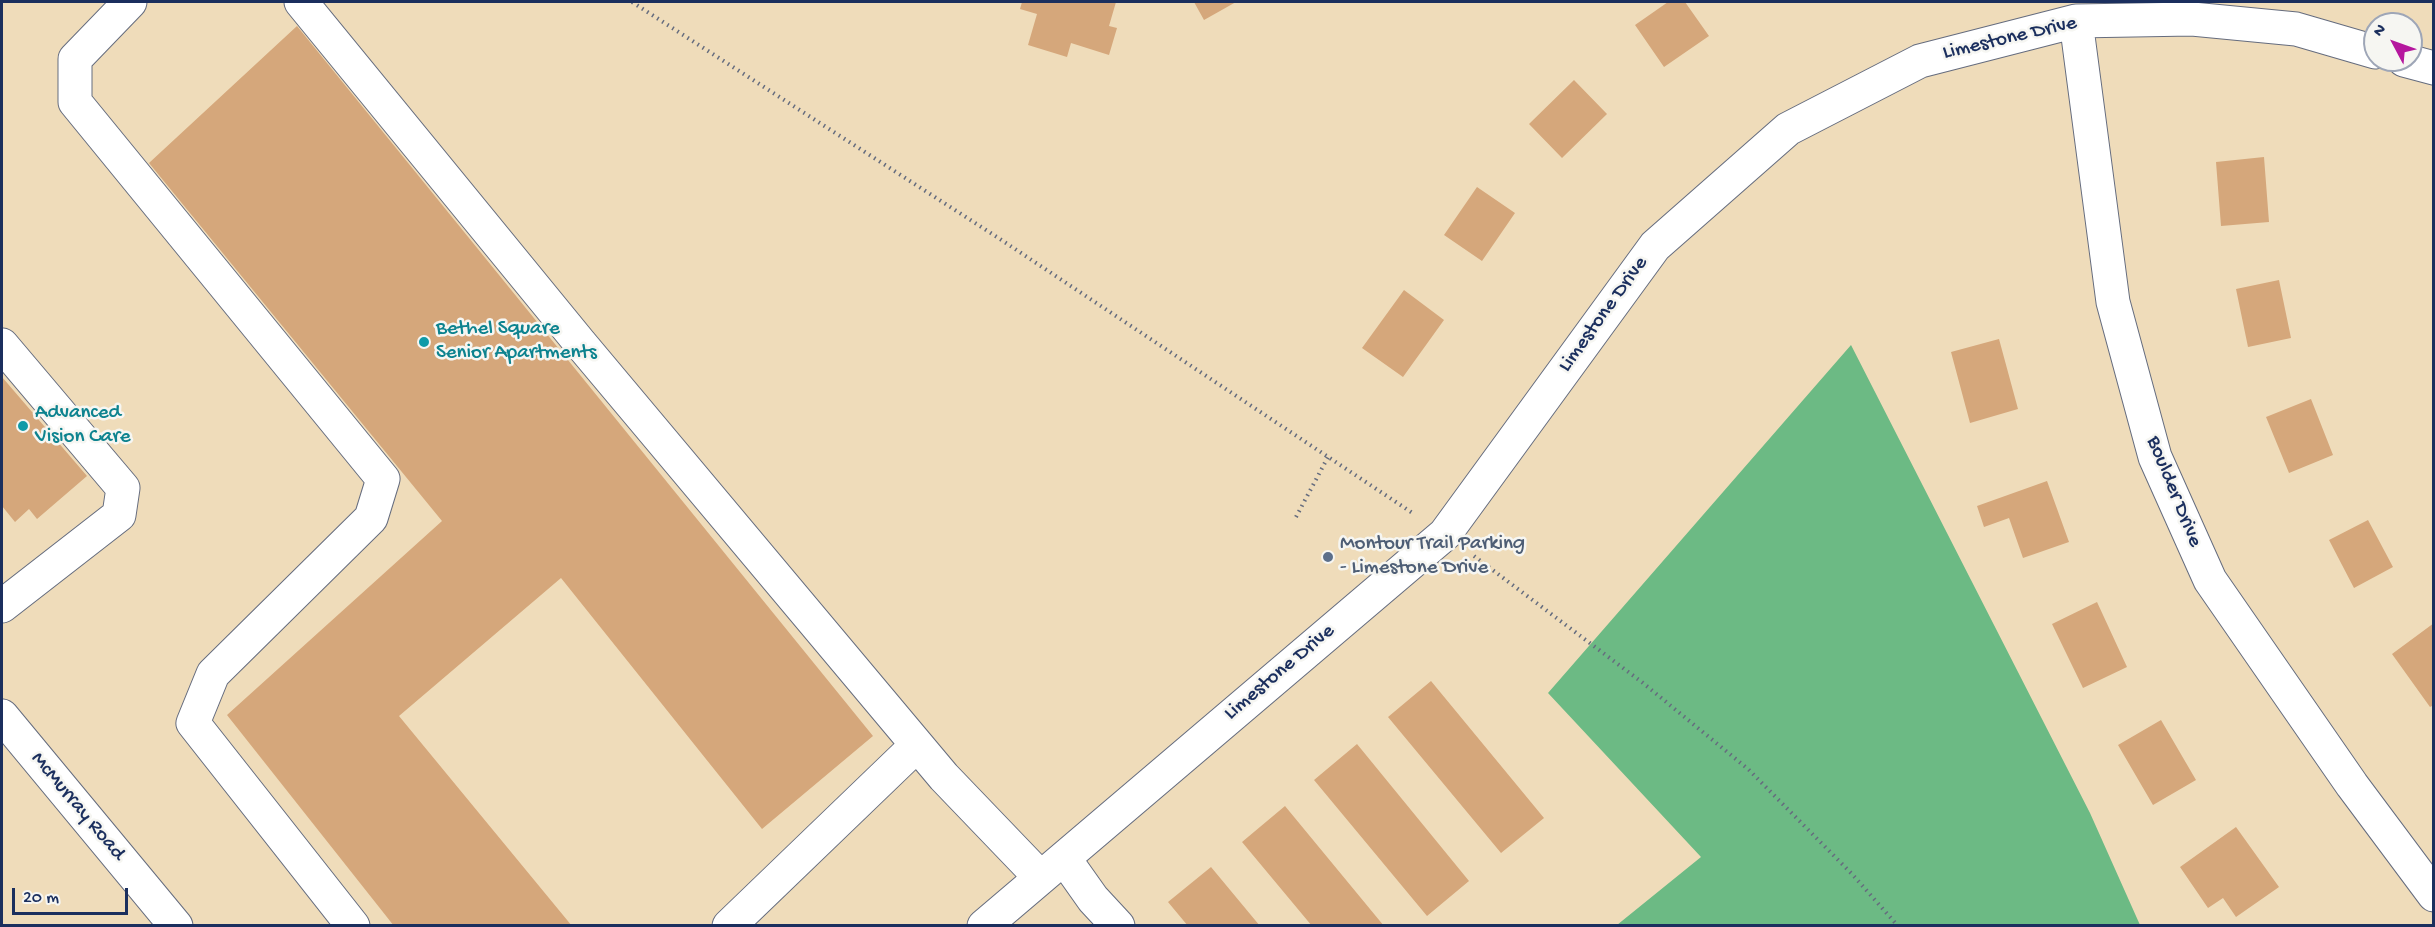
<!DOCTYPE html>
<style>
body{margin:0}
#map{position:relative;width:2435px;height:927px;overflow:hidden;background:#efdcba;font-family:"Gochi Hand",sans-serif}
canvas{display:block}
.frame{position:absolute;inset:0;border:3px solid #1b2f5e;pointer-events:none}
.north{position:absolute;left:2363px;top:12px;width:60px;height:60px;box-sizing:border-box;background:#f6f6f2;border:2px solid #9ea6b7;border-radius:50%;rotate:311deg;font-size:16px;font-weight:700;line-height:24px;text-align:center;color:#1b2f5e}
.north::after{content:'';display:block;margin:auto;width:21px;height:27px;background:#b5179e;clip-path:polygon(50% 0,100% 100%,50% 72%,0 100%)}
.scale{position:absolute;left:12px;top:888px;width:116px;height:27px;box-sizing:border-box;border:3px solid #1b2f5e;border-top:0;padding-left:8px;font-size:18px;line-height:21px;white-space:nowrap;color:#1b2f5e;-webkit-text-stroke:4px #f6f6f2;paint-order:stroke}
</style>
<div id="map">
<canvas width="2435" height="927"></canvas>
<div class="frame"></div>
<div class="north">N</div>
<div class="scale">20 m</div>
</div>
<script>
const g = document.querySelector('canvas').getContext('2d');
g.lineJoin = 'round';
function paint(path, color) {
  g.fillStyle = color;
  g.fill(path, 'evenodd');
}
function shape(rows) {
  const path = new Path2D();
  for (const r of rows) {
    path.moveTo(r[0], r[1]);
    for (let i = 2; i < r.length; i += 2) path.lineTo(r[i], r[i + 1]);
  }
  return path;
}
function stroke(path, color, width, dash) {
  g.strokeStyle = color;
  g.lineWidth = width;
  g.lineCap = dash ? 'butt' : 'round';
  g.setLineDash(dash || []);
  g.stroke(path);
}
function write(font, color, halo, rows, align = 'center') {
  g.font = font + ' "Gochi Hand",sans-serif';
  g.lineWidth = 5;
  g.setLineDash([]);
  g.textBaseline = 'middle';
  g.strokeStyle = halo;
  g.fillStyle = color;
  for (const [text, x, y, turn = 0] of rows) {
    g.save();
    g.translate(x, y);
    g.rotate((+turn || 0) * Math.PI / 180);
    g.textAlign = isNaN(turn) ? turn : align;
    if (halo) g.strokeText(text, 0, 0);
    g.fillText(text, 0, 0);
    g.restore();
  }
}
paint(shape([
 [1851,345,2090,813,2140,925,1617,925,1701,857,1548,693]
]), '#6cba84');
paint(shape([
 [1022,2,1116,2,1109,26,1117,28,1109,55,1071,43,1067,57,1028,45,1037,14,1020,9],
 [1194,2,1236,2,1204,20],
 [1668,2,1685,2,1709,36,1664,67,1635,25],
 [297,26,873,736,762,829,561,578,399,716,572,926,394,926,227,715,442,521,149,163],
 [1574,80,1607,114,1562,158,1529,124],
 [2264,157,2269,222,2221,226,2216,162],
 [1477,187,1515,213,1482,261,1444,235],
 [2279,280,2291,338,2248,347,2236,289],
 [1404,290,1444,320,1403,377,1362,348],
 [1999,339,2018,409,1970,423,1951,352],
 [2,377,87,476,37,519,29,509,15,522,2,506],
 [2311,399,2333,455,2289,473,2266,417],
 [2047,481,2069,542,2023,558,2009,518,1984,527,1977,506],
 [2368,520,2393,567,2354,588,2329,540],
 [2097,602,2127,667,2083,688,2052,624],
 [2434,623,2434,705,2430,707,2392,654],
 [1431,681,1544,818,1501,853,1388,717],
 [2161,720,2196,780,2153,805,2118,745],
 [1357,744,1469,881,1427,916,1314,780],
 [1285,806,1384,926,1312,926,1242,842],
 [2236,827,2279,887,2236,917,2223,898,2208,908,2180,867],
 [1211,867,1260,926,1188,926,1168,902]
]), '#d5a77b');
const minor = shape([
 [130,2,75,59,75,102,383,479,371,518,213,674,193,723,353,926],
 [301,2,580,343,944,777,1040,877],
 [2076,21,2113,302,2155,457,2210,580,2352,785,2434,895],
 [2404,60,2434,68],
 [2,345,123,488,119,515,2,606],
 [2,716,176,926],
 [1064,858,1093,899,1118,926],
 [729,926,917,745],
 [984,926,1445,534,1655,246,1788,129,1920,61,2076,21,2192,19,2296,29,2375,52]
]);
stroke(minor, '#656c7e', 35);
stroke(shape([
 [632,2,1000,239,1414,514],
 [1296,517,1328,457],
 [1474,556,1643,683,1748,769,1852,874,1898,926]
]), '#656c7e', 4, [1.5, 4.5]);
stroke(minor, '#fff', 33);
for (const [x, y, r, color] of [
 [424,342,6,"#0f9aa8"],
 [23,426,6,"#0f9aa8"],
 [1328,557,6,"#5c6f8a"]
]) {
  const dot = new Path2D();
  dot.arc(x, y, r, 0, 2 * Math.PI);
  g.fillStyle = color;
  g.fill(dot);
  stroke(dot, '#f6f6f2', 2);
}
write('21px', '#1b2f5e', '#f6f6f2', [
 ["Limestone Drive",2010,39,-13],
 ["Limestone Drive",1604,315,-54],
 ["Boulder Drive",2173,492,68],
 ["Limestone Drive",1280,673,-40],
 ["McMurray Road",77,807,50]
]);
write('21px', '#0d838f', '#f6f6f2', [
 ["Bethel Square",436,330],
 ["Senior Apartments",436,354],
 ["Advanced",35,414],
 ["Vision Care",35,438]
], 'left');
write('21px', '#4e5e75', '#f6f6f2', [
 ["Montour Trail Parking",1340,545],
 ["- Limestone Drive",1340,569]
], 'left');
</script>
